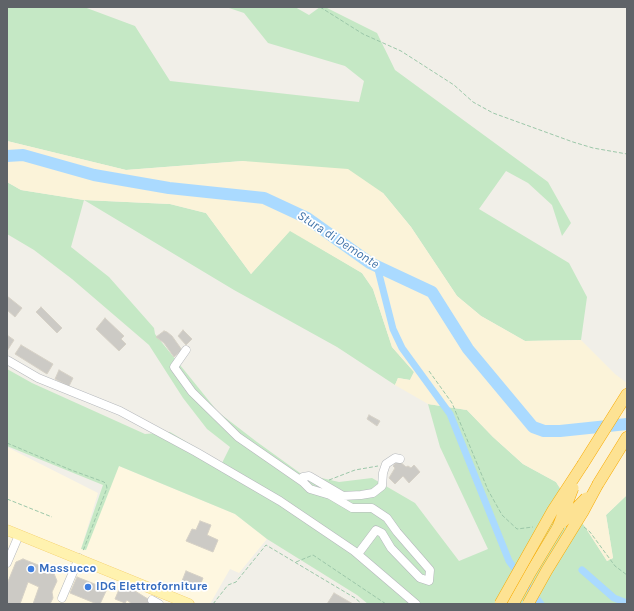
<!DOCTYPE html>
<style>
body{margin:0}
#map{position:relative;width:634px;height:611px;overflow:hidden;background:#f1efe8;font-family:Karla,sans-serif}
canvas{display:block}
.frame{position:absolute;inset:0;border:8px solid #5f6368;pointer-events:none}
</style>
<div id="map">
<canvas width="634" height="611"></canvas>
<div class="frame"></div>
</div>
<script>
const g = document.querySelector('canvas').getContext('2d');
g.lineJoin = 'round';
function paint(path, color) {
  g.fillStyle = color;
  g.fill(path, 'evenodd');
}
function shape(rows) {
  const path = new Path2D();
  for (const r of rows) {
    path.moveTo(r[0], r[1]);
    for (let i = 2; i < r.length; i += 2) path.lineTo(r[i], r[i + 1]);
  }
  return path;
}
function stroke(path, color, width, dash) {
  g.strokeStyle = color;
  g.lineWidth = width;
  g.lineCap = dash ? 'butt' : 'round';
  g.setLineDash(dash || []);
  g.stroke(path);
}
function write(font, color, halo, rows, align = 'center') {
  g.font = font + ' Karla,sans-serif';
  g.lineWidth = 3.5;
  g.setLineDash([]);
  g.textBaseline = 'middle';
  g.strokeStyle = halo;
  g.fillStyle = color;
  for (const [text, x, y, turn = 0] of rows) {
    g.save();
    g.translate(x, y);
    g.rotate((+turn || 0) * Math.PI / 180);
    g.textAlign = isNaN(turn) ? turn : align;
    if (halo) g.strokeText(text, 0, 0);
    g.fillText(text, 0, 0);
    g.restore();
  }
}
paint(shape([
 [7,447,98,493,81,549,119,466,235,514,267,539,239,573,230,569,210,604,7,604]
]), '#fef7e0');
paint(shape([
 [7,7,84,7,135,26,170,81,359,102,364,81,345,66,268,43,244,13,226,7,295,7,309,15,320,7,325,7,377,33,395,70,548,182,571,223,562,236,552,205,528,183,506,171,479,209,569,263,587,297,581,340,525,341,481,316,457,296,411,227,383,193,243,161,126,170,7,141],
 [7,182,21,190,84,200,170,204,206,213,251,274,290,230,362,273,373,289,392,347,414,372,410,380,398,378,395,385,337,347,234,290,84,200,71,247,109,277,154,328,155,334,218,412,257,442,300,473,339,482,372,478,415,503,459,561,488,549,440,447,428,404,467,410,493,437,523,464,556,482,607,561,613,558,606,515,627,495,627,604,368,604,357,595,267,539,235,514,119,466,86,550,81,549,103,485,7,446,7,369,32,383,145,434,170,432,222,463,230,447,207,429,183,398,149,345,72,279,34,250,7,234]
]), '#c5e8c5');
paint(shape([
 [7,141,126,170,243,161,348,169,383,193,411,227,457,296,481,316,525,341,581,340,615,374,627,383,627,495,606,515,613,558,607,561,556,482,523,464,493,437,467,410,428,404,395,385,398,378,410,380,414,372,392,347,373,289,362,273,290,231,251,274,206,213,170,204,84,200,21,190,7,182]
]), '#fbf3d9');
stroke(shape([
 [377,266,393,329,402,348,450,414,509,561,541,604],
 [582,570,614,598,627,603]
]), '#aadaff', 7);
stroke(shape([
 [7,156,23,155,94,175,169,188,264,198,307,218,370,263,432,292,468,349,533,427,544,431,560,431,627,424]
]), '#aadaff', 12);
const building = shape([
 [7,296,22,308,15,317,7,310,7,296],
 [41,307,62,328,57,333,36,312,41,307],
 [105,318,124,336,121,339,126,344,119,351,96,329,105,318],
 [183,330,192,339,186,345,178,336,183,330],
 [164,331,167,332,172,336,182,350,174,357,164,343,156,337,164,331],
 [7,335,14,340,7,351,7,335],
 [21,345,53,364,47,374,15,354,21,345],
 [59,370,73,378,69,386,55,379,59,370],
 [369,415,380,421,377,426,367,419,369,415],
 [398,460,406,467,408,466,411,468,414,465,420,472,409,483,403,476,395,484,389,478,395,468,393,466,398,460],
 [200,521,211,525,207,535,218,540,213,552,186,541,192,529,196,530,200,521],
 [23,559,53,571,57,581,52,592,53,598,50,604,33,604,39,587,28,582,20,604,7,604,7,584,16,562,23,559],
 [186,571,203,578,199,588,182,581,186,571],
 [77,577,107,589,100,604,97,604,70,593,77,577],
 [121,585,135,591,156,604,132,604,127,600,125,603,115,599,121,585],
 [334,593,353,604,327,604,334,593]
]);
paint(building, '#cccac5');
stroke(building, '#d6d1c6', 1);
const minor = shape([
 [186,350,174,367,192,392,238,437,303,482],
 [7,360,38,378,120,411,196,452,280,501,354,551,416,604],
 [358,554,376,530,382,533,391,548,420,578,429,581,430,570,397,532,387,518,372,508,352,508,330,495,310,489,303,482,303,477,309,476,343,496,361,495,373,493,382,486,383,473,386,464,395,458,400,459],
 [7,563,19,535],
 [62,598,79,558],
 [152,600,159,604]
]);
const major = shape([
 [7,530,189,604]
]);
const highway = shape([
 [583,464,627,394],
 [598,484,627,437],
 [513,604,529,575,558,527]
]);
stroke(minor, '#b5b8bc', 9);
stroke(major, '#f2c960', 11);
stroke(highway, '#f9ab00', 12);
stroke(shape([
 [320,7,363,34,401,51,454,85,473,102,493,113,573,142,593,148,627,154],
 [429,371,452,403,488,490,502,515,517,529,533,527],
 [7,443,71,470,104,482,106,484,107,488,83,551],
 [329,480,355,470,378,466],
 [7,499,52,517],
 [584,527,590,532,615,566,627,575],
 [296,562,313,555,386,604],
 [213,604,228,585,236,582,266,545,355,598,362,604]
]), '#9cc7a9', 1, [4, 2]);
stroke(minor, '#fff', 8);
stroke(major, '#fff2af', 10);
stroke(highway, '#fde293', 11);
const highwayBridge = shape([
 [562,523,586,498],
 [558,527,573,488],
 [500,604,553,510,583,464],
 [528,604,547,570,584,510,598,484]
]);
stroke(highwayBridge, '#f9ab00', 12, []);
stroke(highwayBridge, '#fde293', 11);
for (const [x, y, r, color] of [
 [31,569,4,"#3f7fe0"],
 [88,587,4,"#3f7fe0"]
]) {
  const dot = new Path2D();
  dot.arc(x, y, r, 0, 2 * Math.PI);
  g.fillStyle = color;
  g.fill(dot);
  stroke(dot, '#fff', 1.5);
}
write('bold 12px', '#366cbe', '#fff', [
 ["Massucco",39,569],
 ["IDG Elettroforniture",96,587]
], 'left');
write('italic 13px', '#4174aa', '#fff', [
 ["Stura di Demonte",338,240,33]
]);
</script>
